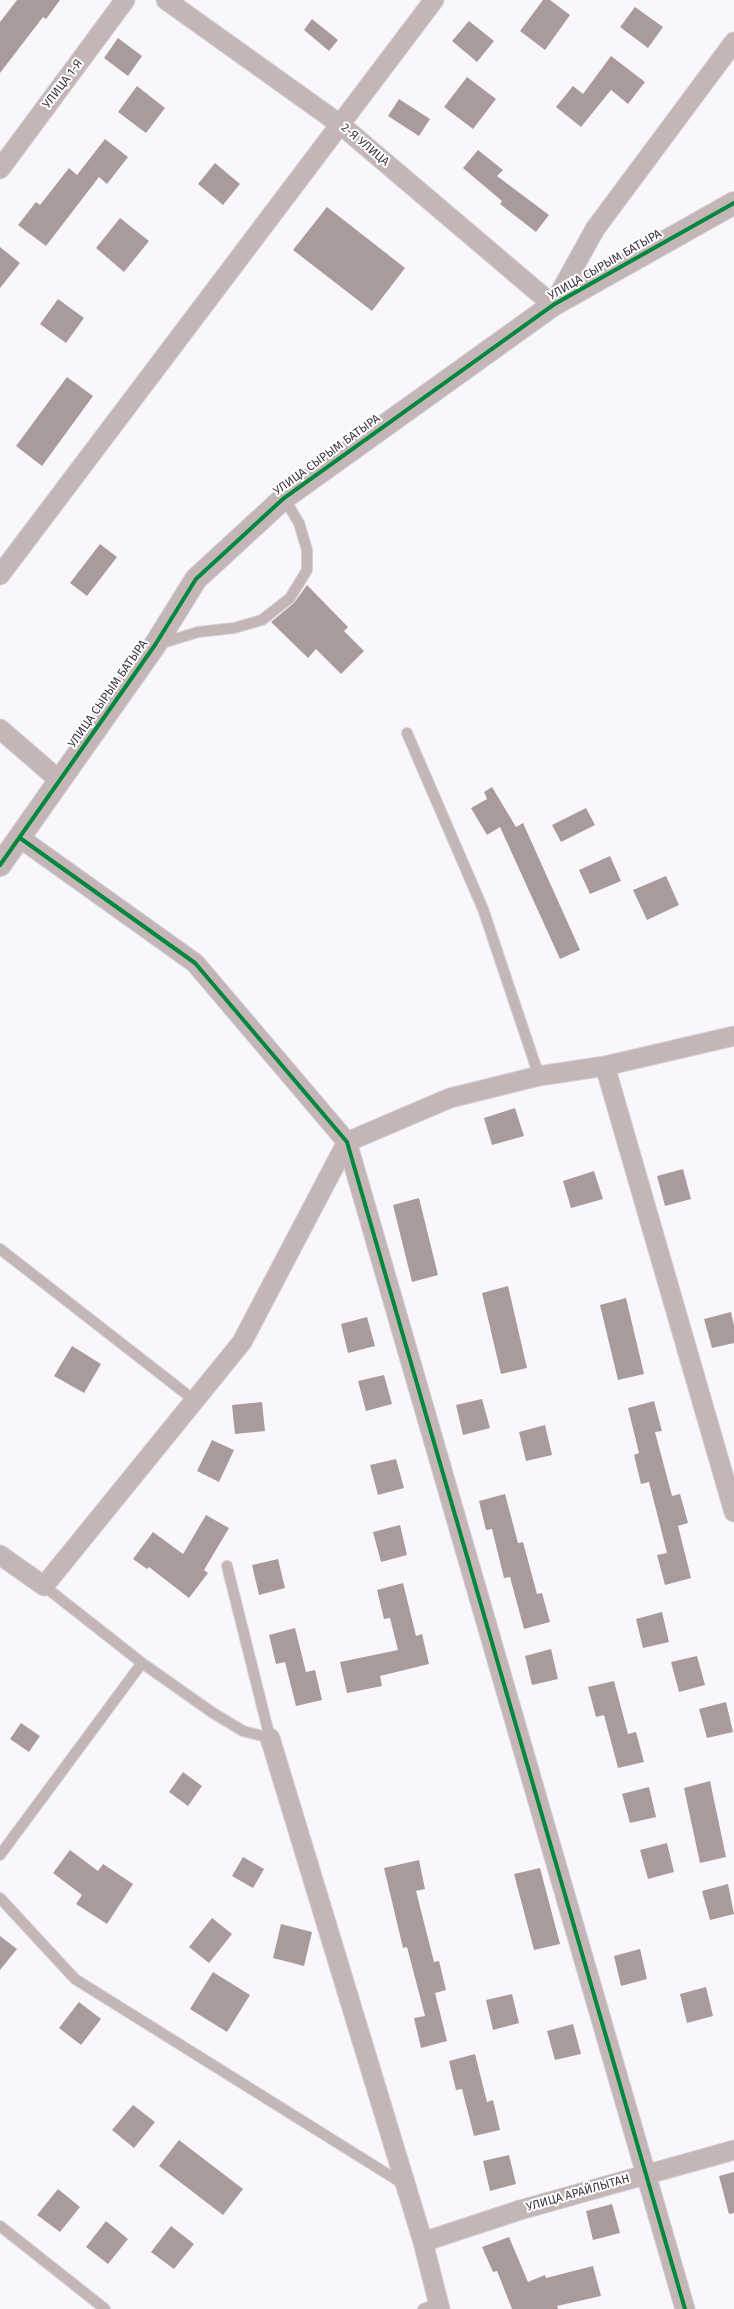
<!DOCTYPE html>
<meta charset="utf-8">
<style>
body{margin:0}
canvas{display:block;background:#faf7fc}
</style>
<canvas width="734" height="2309"></canvas>
<script>
const g = document.querySelector('canvas').getContext('2d');
g.lineJoin = 'round';
function paint(path, color) {
  g.fillStyle = color;
  g.fill(path, 'evenodd');
}
function shape(rows) {
  const path = new Path2D();
  for (const r of rows) {
    path.moveTo(r[0], r[1]);
    for (let i = 2; i < r.length; i += 2) path.lineTo(r[i], r[i + 1]);
  }
  return path;
}
function stroke(path, color, width, dash) {
  g.strokeStyle = color;
  g.lineWidth = width;
  g.lineCap = dash ? 'butt' : 'round';
  g.setLineDash(dash || []);
  g.stroke(path);
}
function write(font, color, halo, rows, align = 'center') {
  g.font = font + ' "Fira Sans",sans-serif';
  g.lineWidth = 4;
  g.setLineDash([]);
  g.textBaseline = 'middle';
  g.strokeStyle = halo;
  g.fillStyle = color;
  for (const [text, x, y, turn = 0] of rows) {
    g.save();
    g.translate(x, y);
    g.rotate((+turn || 0) * Math.PI / 180);
    g.textAlign = isNaN(turn) ? turn : align;
    if (halo) g.strokeText(text, 0, 0);
    g.fillText(text, 0, 0);
    g.restore();
  }
}
paint(shape([
 [17,0,60,0,46,19,43,17,0,73,0,22],
 [543,0,550,0,570,15,545,50,520,31],
 [635,7,663,27,648,48,620,27],
 [312,19,338,40,329,51,304,30],
 [469,21,494,41,477,62,452,41],
 [118,38,142,56,128,76,104,58],
 [611,56,645,82,628,104,611,90,581,127,556,107,573,86,583,94],
 [467,77,496,99,473,129,444,107],
 [137,86,165,108,146,133,118,112],
 [399,99,430,119,419,136,388,116],
 [105,139,128,157,107,184,99,177,46,246,18,225,36,202,40,205,69,168,77,175],
 [478,150,503,170,497,176,549,215,536,232,500,204,502,201,463,168],
 [215,163,240,184,223,205,198,184],
 [327,207,405,268,372,311,293,250],
 [120,218,149,241,124,272,96,248],
 [0,247,20,263,0,288],
 [58,299,84,318,66,343,40,324],
 [67,377,93,396,42,466,16,446],
 [100,544,117,557,87,596,70,583],
 [307,585,348,627,344,631,364,651,341,674,316,649,308,658,271,622,294,603],
 [492,787,516,827,523,823,580,950,560,959,500,827,487,835,471,808,487,799,484,792],
 [586,808,595,825,561,842,552,825],
 [610,856,621,881,590,894,579,870],
 [666,876,679,905,647,920,633,890],
 [515,1108,524,1136,492,1145,484,1118],
 [683,1169,691,1199,665,1206,657,1176],
 [594,1171,603,1199,571,1208,563,1181],
 [419,1198,438,1275,412,1282,393,1205],
 [508,1286,527,1368,501,1374,482,1293],
 [626,1298,644,1374,618,1380,600,1305],
 [731,1312,734,1326,734,1343,712,1348,704,1319],
 [367,1317,375,1346,348,1353,341,1324],
 [72,1346,101,1364,84,1393,54,1376],
 [384,1375,392,1404,366,1411,358,1381],
 [482,1399,490,1428,463,1435,456,1405],
 [654,1401,662,1431,655,1432,672,1496,680,1494,688,1523,678,1526,691,1578,665,1585,657,1555,667,1553,649,1482,641,1484,634,1455,639,1453,628,1408],
 [262,1402,265,1431,235,1434,232,1405],
 [545,1425,552,1455,526,1461,519,1432],
 [212,1440,234,1450,219,1482,197,1471],
 [396,1459,404,1488,378,1495,370,1465],
 [505,1494,518,1543,523,1542,537,1594,542,1593,550,1622,524,1629,510,1577,504,1578,492,1529,486,1530,479,1501],
 [206,1515,229,1528,204,1570,208,1573,189,1598,149,1567,147,1569,133,1559,153,1532,183,1554],
 [400,1525,407,1555,381,1562,373,1532],
 [278,1559,285,1588,259,1595,252,1565],
 [403,1583,416,1636,422,1634,429,1664,380,1676,382,1686,347,1693,340,1662,398,1650,390,1618,384,1619,377,1590],
 [662,1612,669,1642,643,1648,636,1619],
 [295,1628,306,1672,315,1670,322,1700,296,1706,285,1662,276,1664,269,1635],
 [551,1649,558,1679,532,1685,525,1656],
 [697,1656,705,1685,679,1692,671,1662],
 [614,1681,628,1734,636,1732,644,1762,618,1768,604,1715,596,1717,588,1687],
 [726,1702,733,1732,707,1738,699,1709],
 [21,1723,40,1736,29,1752,10,1739],
 [183,1772,202,1786,188,1806,169,1792],
 [710,1781,726,1857,700,1863,684,1788],
 [649,1787,656,1817,630,1823,622,1794],
 [667,1843,674,1872,648,1879,640,1850],
 [70,1850,98,1871,103,1864,133,1884,107,1924,76,1904,82,1895,53,1873],
 [243,1857,264,1869,253,1888,232,1876],
 [419,1860,425,1889,416,1891,434,1962,439,1961,446,1990,435,1993,447,2041,421,2048,414,2018,425,2016,407,1947,403,1948,384,1868],
 [540,1868,560,1944,534,1950,514,1874],
 [728,1884,734,1914,710,1920,702,1891],
 [212,1918,232,1934,209,1963,189,1947],
 [281,1924,312,1932,304,1966,273,1958],
 [0,1936,17,1949,0,1970],
 [640,1949,647,1979,621,1986,614,1956],
 [213,1972,250,1995,227,2032,190,2009],
 [706,1987,713,2016,687,2023,680,1994],
 [512,1994,519,2023,493,2030,486,2000],
 [79,2002,101,2019,81,2045,59,2028],
 [573,2024,581,2054,555,2060,547,2031],
 [475,2054,487,2102,493,2100,500,2130,474,2136,462,2089,456,2090,449,2061],
 [133,2105,155,2122,134,2148,112,2130],
 [179,2140,243,2189,223,2215,159,2166],
 [509,2155,516,2184,490,2191,483,2161],
 [734,2172,734,2213,729,2214,719,2176],
 [58,2189,80,2207,60,2232,37,2215],
 [612,2204,620,2233,593,2240,586,2211],
 [106,2221,128,2239,108,2264,86,2247],
 [171,2226,194,2244,174,2269,151,2252],
 [509,2237,528,2282,545,2275,546,2278,593,2266,601,2296,557,2306,558,2309,512,2309,497,2271,493,2272,482,2247]
]), '#a99b9c');
const service = shape([
 [159,644,198,632,234,628,262,620,290,598,307,570,307,550,299,523,284,498],
 [407,733,483,909,539,1076],
 [0,1249,194,1400],
 [44,1586,142,1663,213,1713,243,1731,270,1738,227,1566],
 [0,1855,142,1663],
 [0,1898,75,1979,405,2185],
 [0,2226,105,2309],
 [423,2309,438,2303]
]);
const minor = shape([
 [166,0,341,125,553,305,595,229,734,42],
 [0,169,125,0],
 [0,575,434,0],
 [0,729,59,780],
 [20,838,195,963,347,1142,685,2309],
 [605,1066,734,1512],
 [0,1555,44,1586,242,1342,347,1142,450,1098,539,1076,605,1066,734,1036],
 [270,1738,423,2242,440,2309],
 [423,2242,520,2210,734,2150]
]);
const tertiary = shape([
 [0,865,155,645,196,579,284,498,553,305,734,203]
]);
stroke(service, '#d4d1d6', 12);
stroke(minor, '#d4d1d6', 21);
stroke(tertiary, '#d4d1d6', 24);
stroke(service, '#c4b6b7', 10);
stroke(minor, '#c4b6b7', 19);
stroke(tertiary, '#c4b6b7', 22);
stroke(shape([
 [20,838,195,963,347,1142,685,2309],
 [0,865,155,645,196,579,284,498,553,305,734,203]
]), '#00873e', 4);
write('12px', '#3e3643', '#fff', [
 ["УЛИЦА 1-Я",63,84,-53],
 ["2-Я УЛИЦА",365,145,40],
 ["УЛИЦА СЫРЫМ БАТЫРА",605,265,-30],
 ["УЛИЦА СЫРЫМ БАТЫРА",327,455,-36],
 ["УЛИЦА СЫРЫМ БАТЫРА",108,694,-55],
 ["УЛИЦА АРАЙЛЫТАН",578,2193,-16]
]);
</script>
